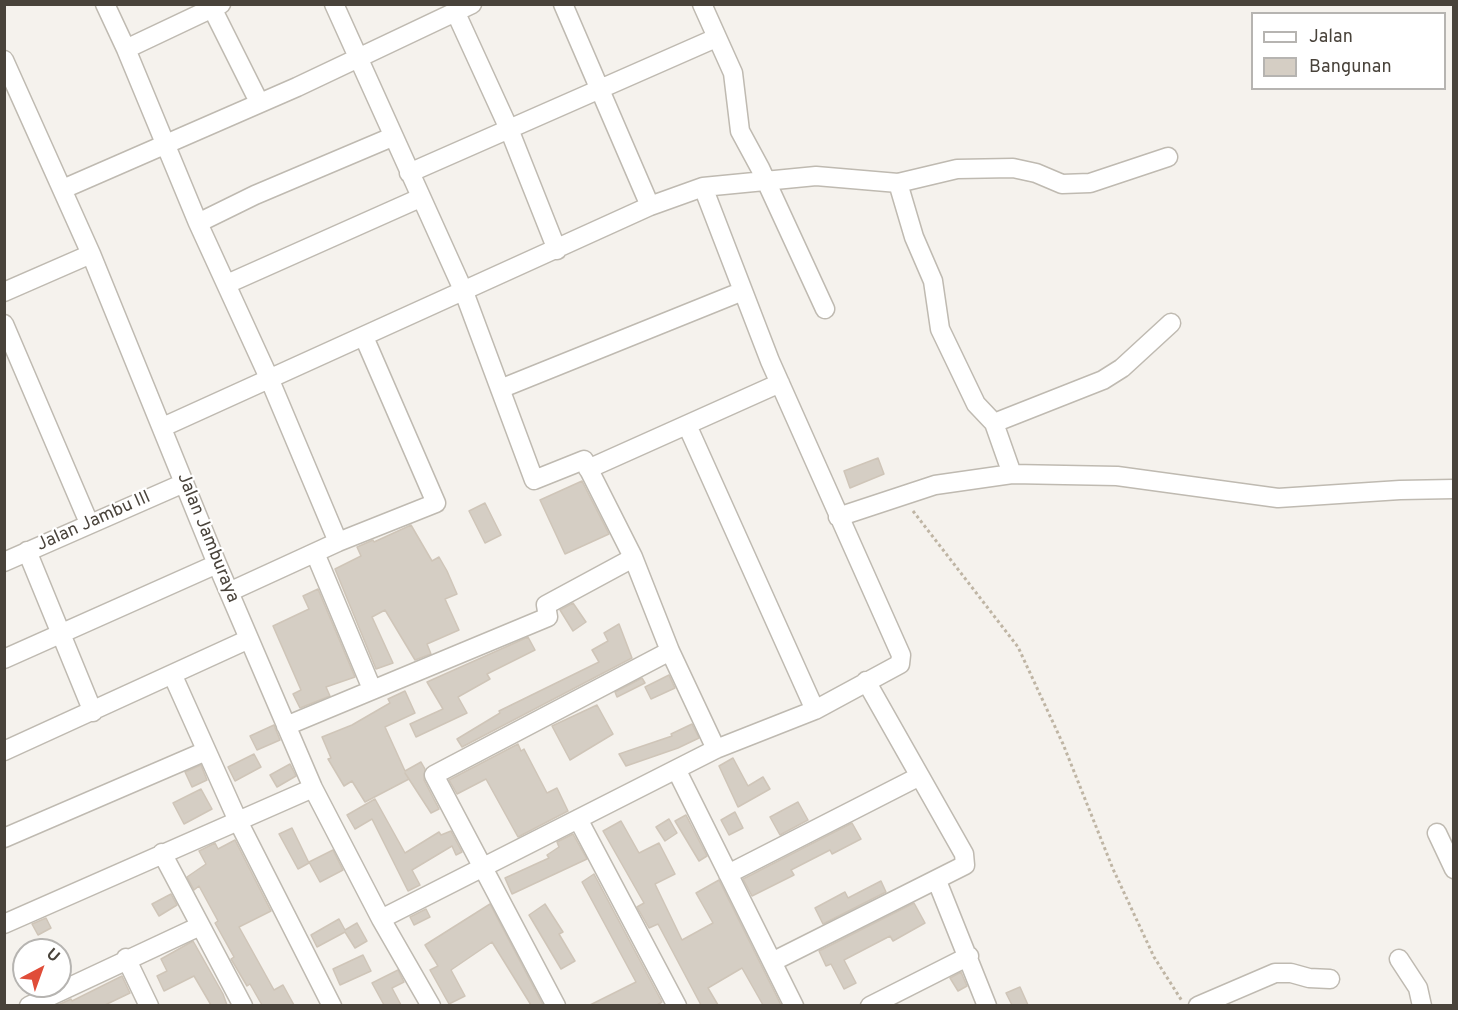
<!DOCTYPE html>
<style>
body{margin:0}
#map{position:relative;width:1458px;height:1010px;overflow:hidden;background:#f5f2ed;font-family:Overpass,sans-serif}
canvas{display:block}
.frame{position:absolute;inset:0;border:6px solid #49433b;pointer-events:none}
.legend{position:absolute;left:1251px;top:12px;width:195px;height:78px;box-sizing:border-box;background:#fff;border:2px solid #b6b4b1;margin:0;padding:8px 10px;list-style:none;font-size:18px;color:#49433b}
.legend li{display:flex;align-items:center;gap:12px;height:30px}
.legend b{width:30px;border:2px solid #b6b4b1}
.north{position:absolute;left:12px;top:938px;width:60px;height:60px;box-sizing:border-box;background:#fff;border:2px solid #b6b4b1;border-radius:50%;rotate:41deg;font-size:16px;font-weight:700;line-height:24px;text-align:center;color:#49433b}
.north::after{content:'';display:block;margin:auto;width:21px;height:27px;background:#e04d39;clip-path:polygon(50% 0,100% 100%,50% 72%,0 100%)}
</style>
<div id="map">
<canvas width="1458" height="1010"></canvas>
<div class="frame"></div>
<ul class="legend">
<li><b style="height:8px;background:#fff"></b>Jalan</li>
<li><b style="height:16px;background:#d5cec4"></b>Bangunan</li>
</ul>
<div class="north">U</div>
</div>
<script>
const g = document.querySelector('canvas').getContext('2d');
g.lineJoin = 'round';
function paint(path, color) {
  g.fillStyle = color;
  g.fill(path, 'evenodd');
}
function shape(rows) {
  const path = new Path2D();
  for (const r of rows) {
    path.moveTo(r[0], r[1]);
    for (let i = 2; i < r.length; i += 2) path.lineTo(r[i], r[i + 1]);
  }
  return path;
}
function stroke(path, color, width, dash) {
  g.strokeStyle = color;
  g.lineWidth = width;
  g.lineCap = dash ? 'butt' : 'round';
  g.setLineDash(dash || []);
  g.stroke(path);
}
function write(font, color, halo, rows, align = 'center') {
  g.font = font + ' Overpass,sans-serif';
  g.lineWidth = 4.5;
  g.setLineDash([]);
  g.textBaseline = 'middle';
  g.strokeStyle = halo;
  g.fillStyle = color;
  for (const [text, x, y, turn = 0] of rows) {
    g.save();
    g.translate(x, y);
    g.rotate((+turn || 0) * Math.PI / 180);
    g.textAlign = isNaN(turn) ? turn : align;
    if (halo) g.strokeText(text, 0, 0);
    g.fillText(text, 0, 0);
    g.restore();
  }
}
const building = shape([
 [878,458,884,474,850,488,844,471,878,458],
 [582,481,609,534,565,554,540,500,582,481],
 [485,503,501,535,485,543,469,511,485,503],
 [411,525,432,561,439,557,447,571,457,594,445,599,459,630,427,644,431,654,415,660,385,610,372,617,393,663,376,669,335,569,361,556,357,547,373,540,374,542,411,525],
 [318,589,355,677,326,687,330,696,300,708,293,694,301,690,273,626,309,609,303,596,318,589],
 [573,603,586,622,573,631,560,610,573,603],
 [619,624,632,658,462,747,457,739,500,713,499,711,599,662,592,650,608,641,604,633,619,624],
 [528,637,535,650,487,674,490,679,458,697,467,713,416,737,410,724,443,709,427,682,528,637],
 [669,675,675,688,651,699,645,687,669,675],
 [642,678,645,683,617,697,615,692,642,678],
 [405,691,415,713,385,727,405,771,421,762,425,769,424,780,439,809,431,813,405,773,409,779,365,802,352,781,344,786,328,759,331,758,322,737,352,725,390,703,388,699,405,691],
 [597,705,613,734,570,760,552,726,597,705],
 [692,724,699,738,678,748,626,766,619,754,672,736,671,734,692,724],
 [274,725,280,740,257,750,250,736,274,725],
 [518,744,521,751,524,749,547,793,557,788,568,811,518,837,486,779,457,794,449,780,518,744],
 [254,754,261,767,235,781,228,767,254,754],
 [733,758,748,786,763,777,770,789,738,807,719,766,733,758],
 [290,764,296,776,277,787,270,775,290,764],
 [201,765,207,780,192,787,185,772,201,765],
 [201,789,212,809,184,824,173,803,201,789],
 [375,799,405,853,439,832,441,835,451,831,462,852,456,855,452,846,412,870,420,885,408,891,372,819,355,829,347,815,375,799],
 [798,802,808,820,780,835,770,817,798,802],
 [735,812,743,828,729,835,721,820,735,812],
 [686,815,707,856,699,861,675,821,686,815],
 [669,819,677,833,665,841,656,827,669,819],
 [621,821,639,853,659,843,675,874,655,884,682,940,713,923,696,893,719,880,781,1005,763,1005,742,968,708,988,718,1005,701,1005,658,924,649,928,637,907,644,903,603,831,621,821],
 [852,823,861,839,832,854,830,850,791,870,794,875,752,896,743,879,852,823],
 [292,828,309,863,298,869,279,834,292,828],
 [573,834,587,859,512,894,505,878,549,858,547,855,559,847,557,842,573,834],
 [235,840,271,911,239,927,274,990,283,985,294,1005,262,1005,250,984,247,986,231,959,234,957,215,923,218,921,199,886,194,890,187,877,206,864,199,851,215,843,218,849,235,840],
 [333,850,343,870,320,882,309,862,333,850],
 [594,874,662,1002,657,1005,590,1005,636,982,582,882,594,874],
 [881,881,886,892,823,924,815,908,845,892,848,898,881,881],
 [171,894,177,905,159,916,152,904,171,894],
 [914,903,925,923,893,941,890,936,844,960,856,983,844,989,831,964,826,966,819,951,914,903],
 [490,904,543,1005,531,1005,492,942,451,970,465,996,449,1004,430,970,438,966,425,945,490,904],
 [545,904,563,932,559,934,575,961,561,969,529,915,545,904],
 [426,909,430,917,414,925,410,917,426,909],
 [46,918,51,928,38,935,32,924,46,918],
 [339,919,345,930,357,923,367,941,355,948,345,932,317,947,311,935,339,919],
 [193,941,223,994,227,1005,211,1005,194,976,164,991,157,976,167,971,161,959,193,941],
 [363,955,371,971,340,985,333,969,363,955],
 [398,970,404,982,392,988,401,1005,384,1005,372,983,398,970],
 [961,972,967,986,958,991,950,978,961,972],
 [122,976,130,993,105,1005,58,1005,71,999,72,1001,122,976],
 [1020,987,1028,1005,1012,1005,1006,993,1020,987]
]);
paint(building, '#d5cec4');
stroke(building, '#cfc5b8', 1.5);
const minor = shape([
 [105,4,126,49,198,223],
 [210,4,259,102],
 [334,4,464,292,534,480,584,460,633,557,670,651,716,749],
 [563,4,650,206],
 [702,4,733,73,740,131,760,168,825,309],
 [455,11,509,129,557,250],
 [126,49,221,4],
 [4,60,91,254,217,564,313,788,381,919,431,1006],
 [409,173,716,38],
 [898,183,914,237,933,281,940,329,976,404,994,423,1103,380,1122,368,1171,323],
 [63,189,297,87,472,4],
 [227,284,420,198],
 [4,292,91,254],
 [4,324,89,523],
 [500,389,743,291],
 [994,423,1012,474],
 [687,425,815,710],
 [163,427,650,206,703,187,816,176,898,183,957,169,1013,168,1036,173,1062,184,1090,183,1168,157],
 [588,469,780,383],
 [838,517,935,485,1012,474,1117,476,1278,498,1400,490,1454,489],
 [338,542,269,378,198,223,255,195,392,137],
 [27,551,93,712],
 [315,553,372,689],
 [4,562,184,483],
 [229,592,338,542,436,503,364,337],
 [4,659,217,564],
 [173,676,238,821,332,1006],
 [286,726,548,617,546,605,633,558],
 [4,751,249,639],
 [677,771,794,1006],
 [578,819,677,1006],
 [1437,833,1454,869],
 [4,838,206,751],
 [162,853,243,1006],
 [728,874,920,776],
 [937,881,987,1006],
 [381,919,716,749,815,710,900,664,901,655,770,361,703,187],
 [4,924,313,788],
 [126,958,149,1006],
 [1399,959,1418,988,1422,1006],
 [772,962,965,865,964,854,866,681],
 [29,1006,200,926],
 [556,1006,434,775,670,651],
 [870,1006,969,956],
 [1198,1006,1275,973,1291,973,1309,978,1330,979]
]);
stroke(minor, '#bfbab1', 21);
stroke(shape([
 [913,511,1018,647,1063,744,1113,869,1154,957,1182,1001]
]), '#bfb5a4', 3, [3, 3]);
stroke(minor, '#fff', 18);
write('18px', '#49433b', '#fff', [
 ["Jalan Jambu III",94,522,-24],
 ["Jalan Jamburaya",207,538,68]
]);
</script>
